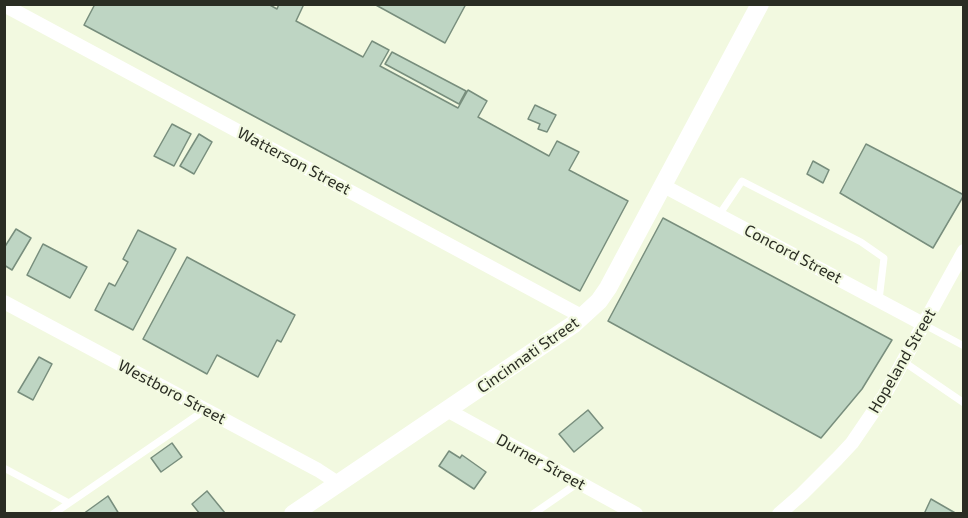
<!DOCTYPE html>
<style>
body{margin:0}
#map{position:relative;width:968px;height:518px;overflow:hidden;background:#f2f9e0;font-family:"Exo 2",sans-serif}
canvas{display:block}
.frame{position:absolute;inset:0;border:6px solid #2a2d23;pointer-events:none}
</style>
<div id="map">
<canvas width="968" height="518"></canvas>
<div class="frame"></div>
</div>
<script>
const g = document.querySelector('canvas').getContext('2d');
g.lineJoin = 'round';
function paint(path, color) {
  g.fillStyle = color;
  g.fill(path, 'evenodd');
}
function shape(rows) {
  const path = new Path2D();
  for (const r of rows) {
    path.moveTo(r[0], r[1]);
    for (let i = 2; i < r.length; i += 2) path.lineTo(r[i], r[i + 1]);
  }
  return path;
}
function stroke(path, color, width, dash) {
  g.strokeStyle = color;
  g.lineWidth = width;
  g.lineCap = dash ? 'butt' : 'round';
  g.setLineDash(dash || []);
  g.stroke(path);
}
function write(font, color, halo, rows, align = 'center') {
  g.font = font + ' "Exo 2",sans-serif';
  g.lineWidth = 4.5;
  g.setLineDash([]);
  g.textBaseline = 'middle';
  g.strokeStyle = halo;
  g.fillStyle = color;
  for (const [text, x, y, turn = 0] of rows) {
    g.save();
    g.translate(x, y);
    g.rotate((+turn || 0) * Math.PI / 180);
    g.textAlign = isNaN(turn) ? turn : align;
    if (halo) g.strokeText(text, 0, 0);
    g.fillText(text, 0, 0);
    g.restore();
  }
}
const building = shape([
 [95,4,268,4,277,9,279,4,304,4,296,21,363,57,372,41,389,50,380,66,458,108,468,90,487,101,478,117,549,156,557,141,579,152,569,170,628,201,580,291,84,25,95,4],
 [374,4,466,4,445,43,374,4],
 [392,52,466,91,459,104,385,64,392,52],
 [535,105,556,115,547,132,538,129,540,124,528,119,535,105],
 [172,124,191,134,174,166,154,156,172,124],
 [199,134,212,142,194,174,180,166,199,134],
 [866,144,964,195,933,248,840,193,866,144],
 [813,161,829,170,823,183,807,174,813,161],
 [663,218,892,340,862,389,821,438,608,321,663,218],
 [16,229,31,238,12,270,4,265,4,248,16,229],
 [138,230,176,249,133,330,95,310,109,283,115,286,128,262,123,259,138,230],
 [43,244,87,267,70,298,27,275,43,244],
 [187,257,295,315,281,342,277,340,258,377,217,355,207,374,143,339,187,257],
 [39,357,52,364,33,400,18,392,39,357],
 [588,410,603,428,574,452,559,434,588,410],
 [172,443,182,457,161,472,151,458,172,443],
 [449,451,460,458,462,455,486,472,474,489,439,466,449,451],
 [207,491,225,513,224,514,200,514,192,504,207,491],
 [108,496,119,514,83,514,108,496],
 [931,499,957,514,924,514,931,499]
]);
paint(building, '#bed5c3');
stroke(building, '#788e7d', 1.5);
stroke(shape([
 [719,215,742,181,861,242,884,258,879,300],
 [923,324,964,346],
 [904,362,964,403],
 [4,468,69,503],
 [53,514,205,410],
 [533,514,578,483]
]), '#fff', 7);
stroke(shape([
 [4,5,583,317],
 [662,185,923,324],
 [4,302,318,470,338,483],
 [447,410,636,514],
 [779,514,802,494,837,459,852,443,884,396,964,251]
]), '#fff', 14);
stroke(shape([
 [293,514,574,324,599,301,608,288,760,4]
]), '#fff', 18);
write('16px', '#2a2d23', '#f2f9e0', [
 ["Watterson Street",294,161,28],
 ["Concord Street",793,254,28],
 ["Cincinnati Street",528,355,-35],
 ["Hopeland Street",902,361,-60],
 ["Westboro Street",172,392,28],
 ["Durner Street",541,462,29]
]);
</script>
